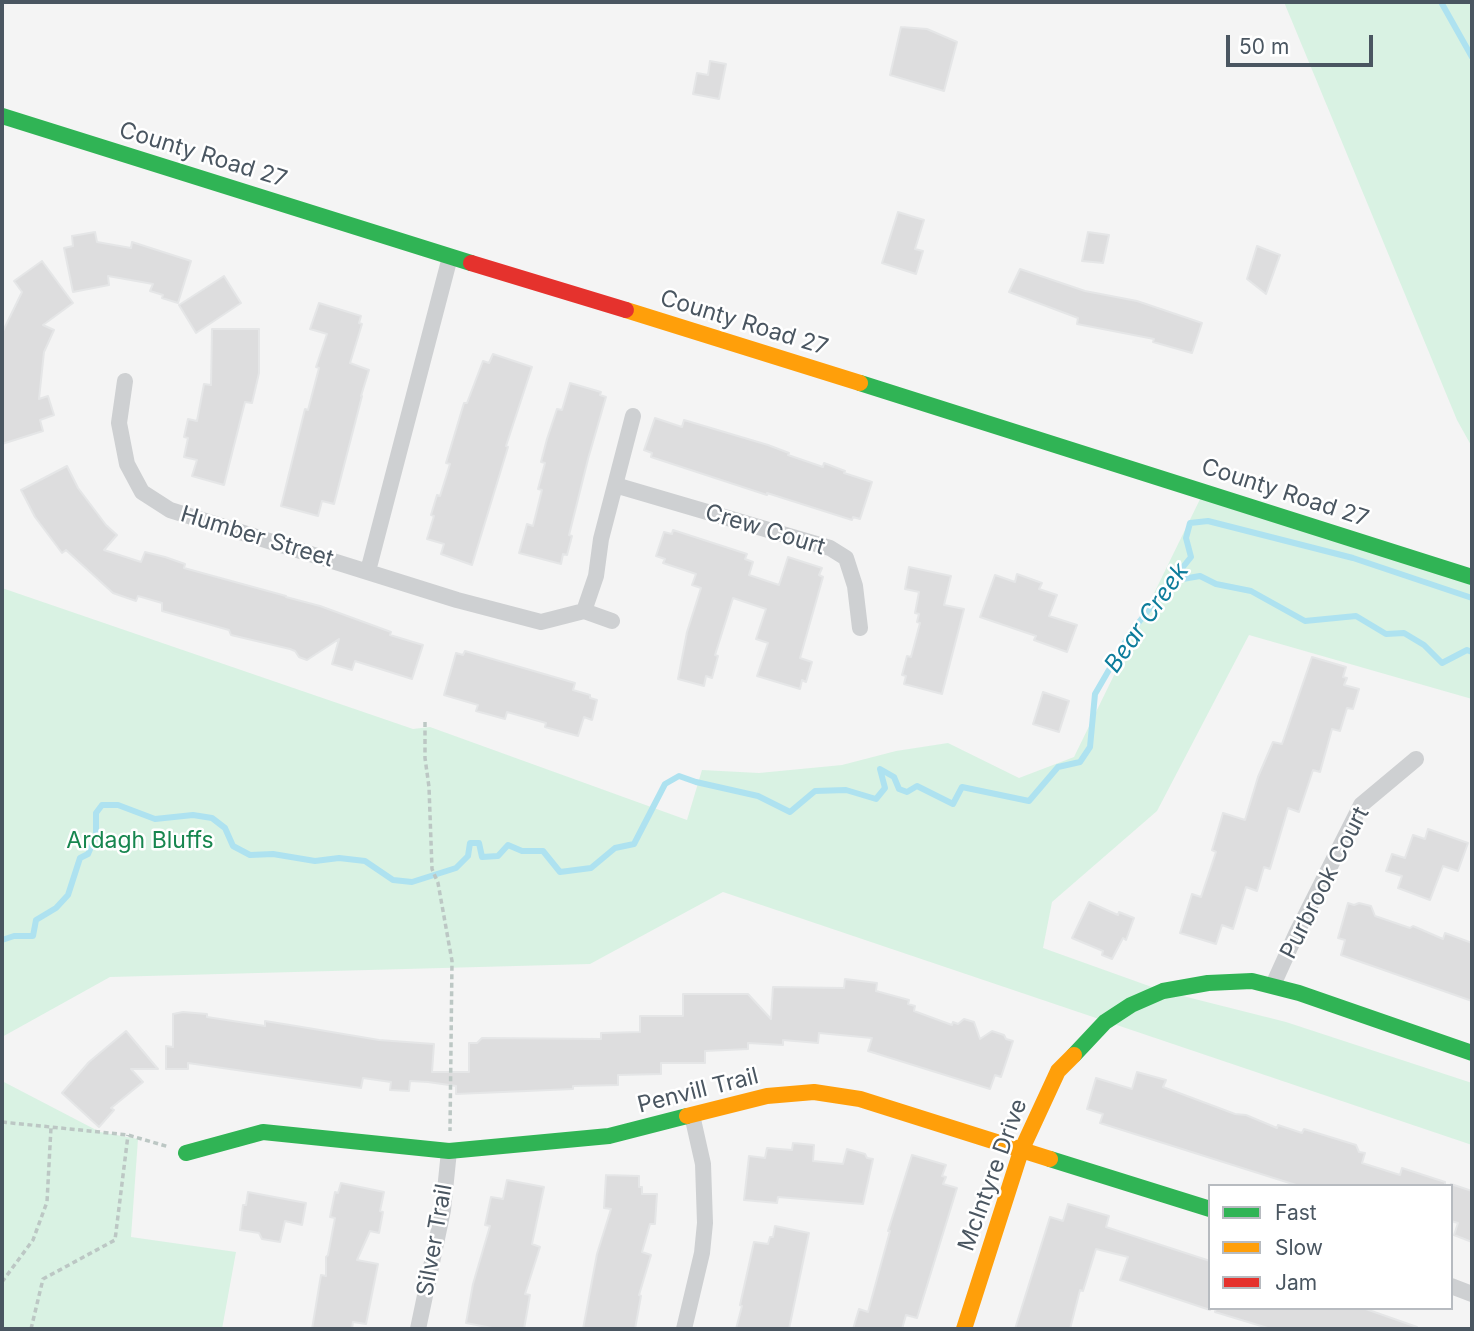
<!DOCTYPE html>
<style>
body{margin:0}
#map{position:relative;width:1474px;height:1331px;overflow:hidden;background:#f4f4f4;font-family:Inter,sans-serif}
canvas{display:block}
.frame{position:absolute;inset:0;border:4px solid #4a5661;pointer-events:none}
.legend{position:absolute;left:1208px;top:1184px;width:245px;height:126px;box-sizing:border-box;background:#fff;border:2px solid #b7bbc0;margin:0;padding:9px 12px;list-style:none;font-size:21px;color:#4a5661}
.legend li{display:flex;align-items:center;gap:14px;height:35px}
.legend b{width:35px;border:2px solid #b7bbc0}
.scale{position:absolute;left:1226px;top:35px;width:147px;height:32px;box-sizing:border-box;border:4px solid #4a5661;border-top:0;padding-left:9px;font-size:21px;line-height:24px;white-space:nowrap;color:#4a5661;-webkit-text-stroke:5px #fff;paint-order:stroke}
</style>
<div id="map">
<canvas width="1474" height="1331"></canvas>
<div class="frame"></div>
<ul class="legend">
<li><b style="height:9px;background:#30b455"></b>Fast</li>
<li><b style="height:9px;background:#ff9f0a"></b>Slow</li>
<li><b style="height:9px;background:#e5322d"></b>Jam</li>
</ul>
<div class="scale">50 m</div>
</div>
<script>
const g = document.querySelector('canvas').getContext('2d');
g.lineJoin = 'round';
function paint(path, color) {
  g.fillStyle = color;
  g.fill(path, 'evenodd');
}
function shape(rows) {
  const path = new Path2D();
  for (const r of rows) {
    path.moveTo(r[0], r[1]);
    for (let i = 2; i < r.length; i += 2) path.lineTo(r[i], r[i + 1]);
  }
  return path;
}
function stroke(path, color, width, dash) {
  g.strokeStyle = color;
  g.lineWidth = width;
  g.lineCap = dash ? 'butt' : 'round';
  g.setLineDash(dash || []);
  g.stroke(path);
}
function write(font, color, halo, rows, align = 'center') {
  g.font = font + ' Inter,sans-serif';
  g.lineWidth = 5;
  g.setLineDash([]);
  g.textBaseline = 'middle';
  g.strokeStyle = halo;
  g.fillStyle = color;
  for (const [text, x, y, turn = 0] of rows) {
    g.save();
    g.translate(x, y);
    g.rotate((+turn || 0) * Math.PI / 180);
    g.textAlign = isNaN(turn) ? turn : align;
    if (halo) g.strokeText(text, 0, 0);
    g.fillText(text, 0, 0);
    g.restore();
  }
}
paint(shape([
 [1284,2,1472,2,1472,447,1457,420],
 [1204,491,1472,577,1472,699,1249,635,1157,811,1052,902,1043,948,1163,991,1286,1022,1472,1083,1472,1145,723,892,590,964,110,977,2,1037,2,588,413,729,430,727,687,820,702,770,759,773,842,765,896,751,948,743,1019,778,1074,757],
 [2,1081,100,1132,138,1139,131,1237,236,1252,222,1329,2,1329]
]), '#d9f2e3');
stroke(shape([
 [1441,2,1472,57],
 [1171,581,1200,576,1216,584,1251,591,1305,621,1356,616,1386,634,1404,633,1424,645,1442,663,1467,650,1472,652],
 [2,940,14,936,33,936,36,920,56,908,68,895,80,858,88,854,96,835,96,813,102,805,118,805,155,819,193,815,212,818,225,828,233,846,250,855,273,854,315,861,339,858,365,861,393,880,412,882,456,868,468,856,470,843,479,843,482,857,498,856,508,845,522,851,543,851,560,872,591,868,615,848,634,844,665,784,679,776,696,782,758,796,790,812,815,791,846,790,876,799,885,788,880,769,894,777,899,789,907,792,917,786,953,804,962,787,1029,801,1058,767,1080,762,1090,747,1095,694,1131,632,1191,557,1186,538,1190,523,1208,521,1353,558,1472,598]
]), '#aee2f0', 6);
const building = shape([
 [901,27,927,29,957,42,944,91,890,75,901,27],
 [710,61,726,64,719,99,693,94,697,73,708,75,710,61],
 [898,212,924,220,915,249,923,251,916,274,882,263,898,212],
 [95,232,97,242,131,248,132,242,191,261,178,303,162,298,163,295,150,291,153,284,108,276,109,285,73,292,64,248,73,246,72,236,95,232],
 [1088,232,1109,235,1103,263,1082,261,1088,232],
 [1257,246,1280,255,1266,294,1247,279,1257,246],
 [42,261,73,303,43,325,54,330,44,352,39,399,48,396,54,415,40,420,43,431,2,444,2,333,22,292,14,281,42,261],
 [1020,269,1085,291,1137,301,1202,323,1192,353,1153,342,1154,339,1077,324,1078,318,1009,292,1020,269],
 [224,276,241,303,196,333,179,305,224,276],
 [319,303,361,316,359,323,362,324,350,363,369,370,361,396,362,396,334,504,322,501,318,516,281,506,305,409,308,410,319,368,316,367,327,334,310,329,319,303],
 [212,329,259,329,259,373,252,403,245,402,224,485,192,476,197,460,184,457,188,438,184,437,188,419,197,421,204,384,211,385,212,329],
 [493,354,532,367,506,446,508,447,472,565,441,554,444,544,427,539,434,516,431,515,437,495,440,496,450,464,446,463,464,403,467,403,483,361,489,363,493,354],
 [570,383,601,392,600,395,606,397,588,459,569,535,572,536,567,555,563,554,561,564,519,553,527,524,533,526,542,490,538,489,545,463,541,462,547,439,557,409,562,410,570,383],
 [655,418,682,427,684,420,768,445,789,453,788,455,823,467,824,463,845,471,844,473,872,482,860,519,853,517,852,520,767,493,767,495,651,457,652,453,644,450,655,418],
 [67,466,78,488,106,525,117,535,104,550,141,562,145,552,165,557,185,564,184,568,286,596,286,597,320,606,391,632,390,635,423,645,412,679,355,661,352,670,332,664,339,639,307,660,299,657,295,651,290,649,231,635,229,630,162,611,162,603,138,596,136,601,113,593,66,550,62,553,35,517,21,490,67,466],
 [673,530,747,554,745,559,753,562,749,575,779,585,788,557,822,568,819,575,823,577,800,658,812,662,806,682,802,680,800,689,757,676,768,643,756,639,766,609,733,598,715,655,718,656,712,678,706,676,704,686,678,679,687,632,701,588,692,585,696,574,663,563,665,559,656,556,664,532,672,534,673,530],
 [909,567,951,576,944,605,964,609,942,694,904,684,906,676,902,675,907,656,911,657,920,623,917,622,919,614,915,613,919,592,905,589,909,567],
 [1017,574,1042,583,1039,589,1057,595,1049,616,1077,625,1067,652,1034,640,1036,636,980,617,995,575,1015,582,1017,574],
 [465,651,575,683,573,690,590,695,590,698,597,700,592,720,584,717,578,736,545,727,546,723,507,712,505,719,476,711,478,705,444,695,456,653,463,655,465,651],
 [1312,657,1346,667,1343,677,1347,678,1344,685,1359,689,1353,709,1347,708,1340,731,1332,729,1320,772,1313,770,1299,812,1288,808,1270,869,1264,867,1257,891,1246,887,1233,929,1222,925,1216,944,1180,933,1192,894,1201,897,1216,852,1212,850,1223,813,1245,820,1258,777,1273,742,1282,744,1312,657],
 [1043,692,1069,701,1059,732,1033,724,1043,692],
 [1428,829,1468,843,1458,871,1443,866,1430,900,1398,888,1402,876,1386,871,1392,854,1405,858,1413,835,1425,839,1428,829],
 [1089,902,1118,915,1119,912,1134,918,1126,940,1123,938,1112,959,1102,955,1103,951,1072,938,1089,902],
 [1348,903,1354,905,1359,903,1371,906,1375,916,1410,928,1413,926,1443,939,1445,933,1472,943,1472,1001,1341,955,1345,940,1338,938,1348,903],
 [845,979,877,983,876,991,909,1000,908,1004,915,1006,914,1011,952,1025,953,1022,958,1024,964,1019,974,1022,980,1039,992,1031,1004,1035,1006,1039,1013,1041,1001,1077,995,1075,990,1089,868,1051,872,1038,819,1033,818,1043,783,1040,783,1045,748,1043,748,1049,705,1051,705,1063,661,1063,661,1074,618,1075,618,1085,573,1086,573,1089,456,1094,456,1086,428,1082,410,1081,409,1091,390,1090,391,1082,363,1078,361,1088,188,1063,188,1069,166,1069,166,1046,173,1047,173,1014,183,1012,207,1014,207,1017,265,1026,265,1021,296,1026,379,1040,434,1044,432,1072,469,1072,469,1043,477,1043,482,1038,601,1039,601,1033,640,1032,640,1016,683,1016,683,994,748,994,771,1019,773,987,844,988,845,979],
 [126,1031,158,1069,131,1069,143,1082,111,1108,114,1110,99,1127,62,1093,89,1062,126,1031],
 [1137,1072,1166,1080,1163,1087,1235,1114,1246,1115,1277,1128,1278,1125,1302,1133,1304,1129,1356,1145,1359,1152,1365,1153,1362,1163,1400,1175,1402,1168,1445,1182,1445,1186,1299,1186,1100,1123,1103,1114,1087,1109,1096,1078,1132,1089,1137,1072],
 [793,1143,814,1145,813,1161,843,1164,847,1149,865,1154,867,1158,873,1159,863,1204,778,1197,777,1203,744,1200,749,1156,765,1158,767,1148,792,1150,793,1143],
 [912,1155,946,1165,942,1176,946,1177,943,1184,957,1188,917,1318,906,1315,902,1329,853,1329,859,1309,868,1312,890,1231,888,1231,912,1155],
 [606,1175,639,1176,639,1187,642,1187,642,1194,657,1194,655,1224,650,1224,642,1252,651,1255,639,1295,641,1296,635,1329,583,1329,597,1254,611,1209,604,1208,606,1175],
 [507,1180,544,1187,532,1244,540,1247,525,1294,530,1295,524,1329,497,1329,466,1323,473,1284,490,1226,485,1225,491,1197,503,1199,507,1180],
 [341,1183,384,1192,380,1211,383,1212,379,1233,370,1231,357,1260,378,1264,366,1324,353,1322,352,1329,312,1329,321,1275,326,1276,326,1257,328,1255,335,1218,330,1217,335,1192,338,1193,341,1183],
 [1451,1184,1472,1191,1472,1242,1454,1235,1458,1223,1451,1221,1451,1184],
 [248,1192,306,1203,302,1225,285,1221,280,1242,262,1239,259,1233,240,1230,243,1205,246,1205,248,1192],
 [1068,1204,1109,1216,1106,1227,1210,1261,1210,1310,1120,1280,1128,1257,1096,1249,1083,1291,1080,1290,1070,1329,1015,1329,1050,1217,1063,1221,1068,1204],
 [775,1226,809,1233,789,1329,736,1329,742,1306,740,1305,754,1242,768,1244,770,1237,773,1237,775,1226],
 [1216,1308,1363,1308,1417,1327,1416,1329,1271,1329,1215,1312,1216,1308]
]);
paint(building, '#ddddde');
stroke(building, '#e5e6e7', 2);
stroke(shape([
 [425,722,425,758,429,787,432,869,438,883,452,961,450,1131],
 [2,1122,128,1135,169,1147],
 [2,1282,33,1240,47,1202,51,1127],
 [31,1329,43,1279,115,1240,128,1135]
]), '#bcc7c4', 3.5, [5, 3.5]);
stroke(shape([
 [125,381,119,423,127,464,142,492,170,510,457,600,541,622,584,611,612,621],
 [615,485,830,548,846,558,855,586,860,628],
 [368,571,450,257],
 [584,611,596,576,601,539,633,416],
 [1273,985,1297,932,1361,805,1416,759],
 [1451,1286,1472,1294],
 [418,1329,443,1210,449,1151],
 [684,1329,702,1253,705,1223,703,1164,692,1115]
]), '#ced0d2', 16);
stroke(shape([
 [2,116,471,263],
 [860,383,1472,577],
 [1074,1055,1105,1022,1131,1005,1163,991,1208,983,1252,981,1299,993,1472,1053],
 [186,1153,263,1132,449,1151,609,1136,687,1116],
 [1050,1159,1210,1209]
]), '#30b455', 16);
stroke(shape([
 [626,310,860,383],
 [687,1116,767,1096,814,1092,860,1099,1050,1159],
 [964,1329,1021,1151,1058,1071,1074,1055]
]), '#ff9f0a', 16);
stroke(shape([
 [471,263,626,310]
]), '#e5322d', 16);
write('23px', '#4a5661', '#fff', [
 ["County Road 27",203,155,17],
 ["County Road 27",744,323,17],
 ["County Road 27",1285,493,18],
 ["Crew Court",765,530,17],
 ["Humber Street",257,537,17],
 ["Purbrook Court",1325,883,-63],
 ["Penvill Trail",698,1091,-14],
 ["McIntyre Drive",993,1175,-70],
 ["Silver Trail",435,1240,-80]
]);
write('23px', '#17864f', '#fff', [
 ["Ardagh Bluffs",140,841]
]);
write('italic 24px', '#0c7c9b', '#fff', [
 ["Bear Creek",1147,618,-55]
]);
</script>
